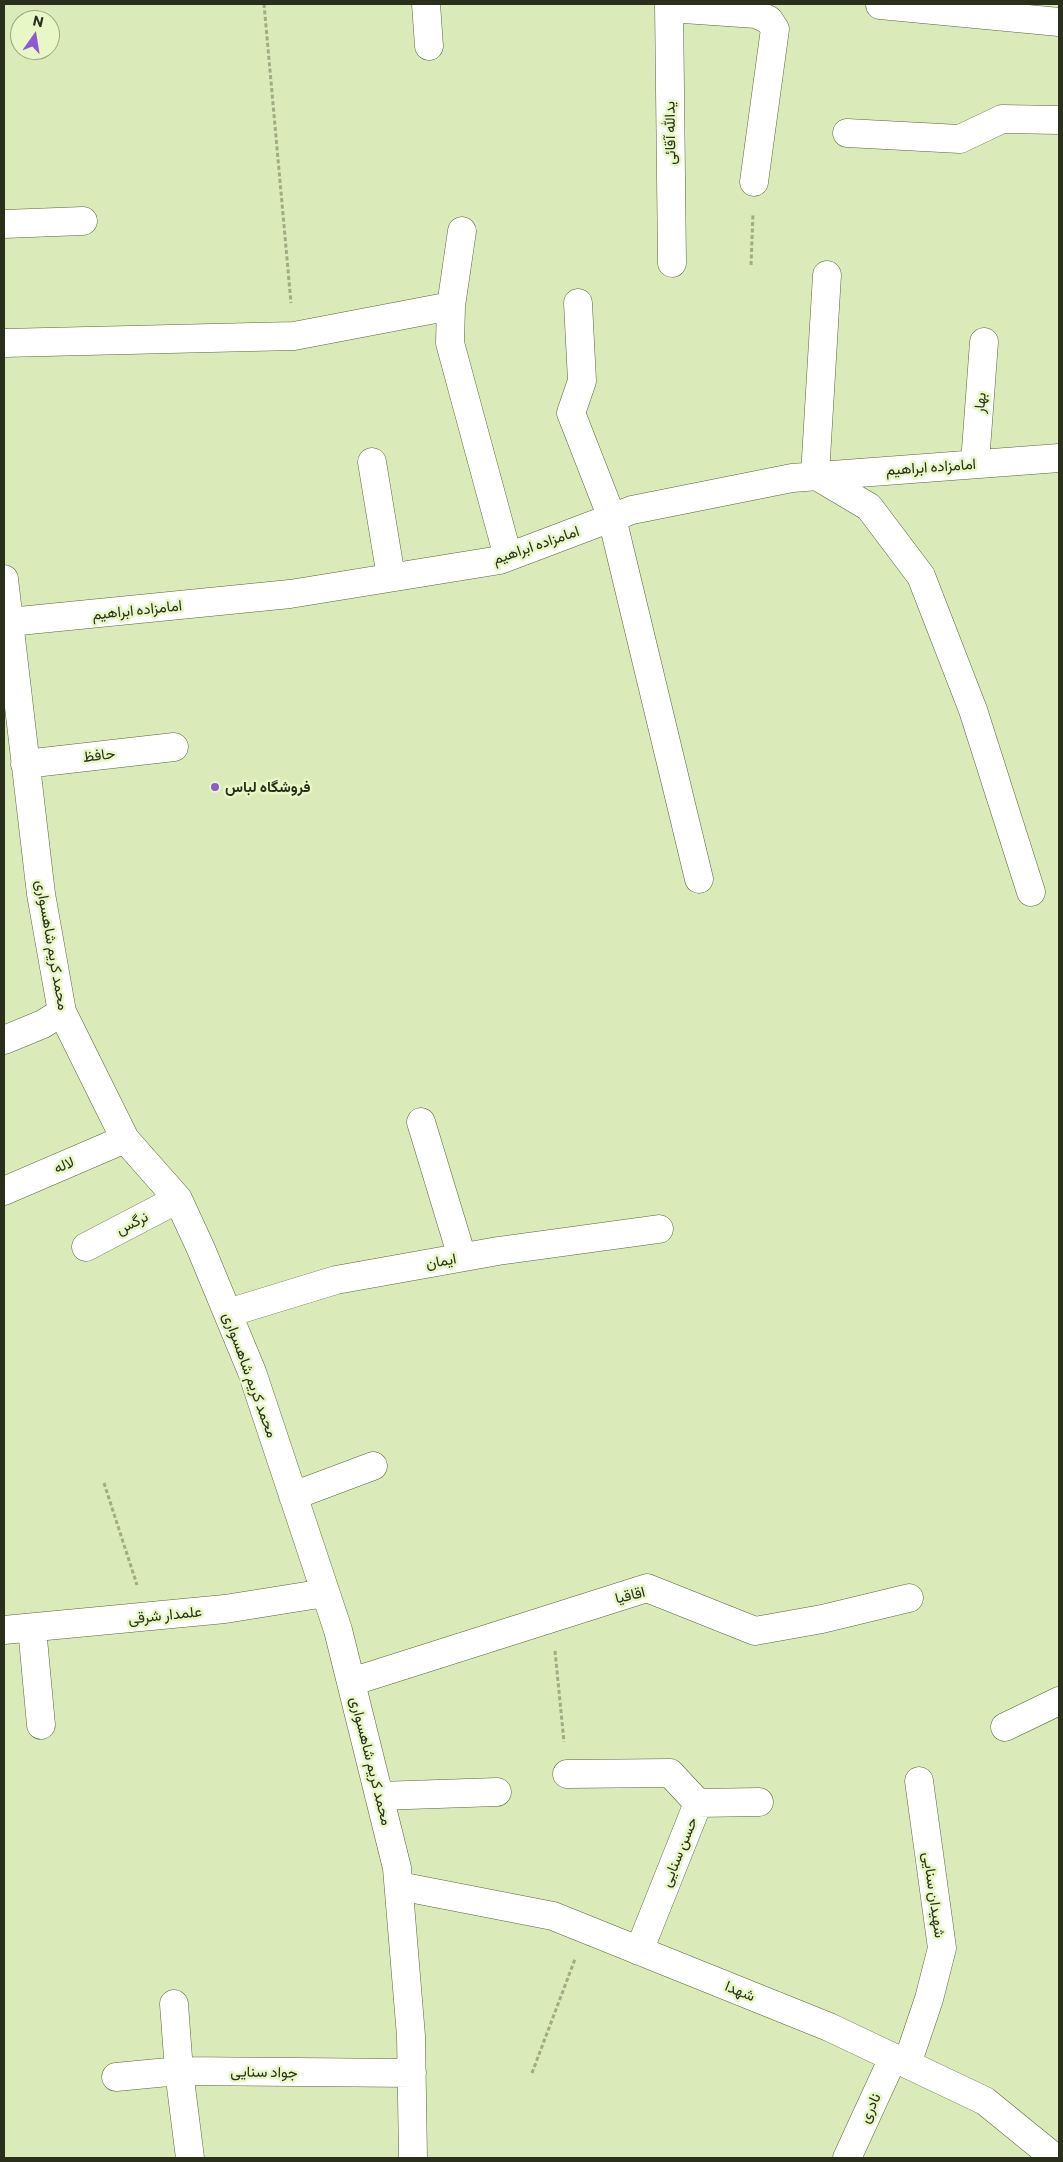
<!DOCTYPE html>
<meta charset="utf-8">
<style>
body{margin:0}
#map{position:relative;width:1063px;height:2162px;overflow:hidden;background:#daeab8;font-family:Commissioner,sans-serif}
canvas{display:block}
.frame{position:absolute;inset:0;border:5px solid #292f1b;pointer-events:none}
.north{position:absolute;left:10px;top:10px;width:50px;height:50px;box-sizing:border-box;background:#e7f7c5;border:1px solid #9ba781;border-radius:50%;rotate:13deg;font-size:14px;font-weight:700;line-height:20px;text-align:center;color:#292f1b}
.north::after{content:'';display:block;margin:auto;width:18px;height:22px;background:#8f59d1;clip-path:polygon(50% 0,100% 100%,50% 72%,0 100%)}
</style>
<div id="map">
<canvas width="1063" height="2162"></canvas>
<div class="frame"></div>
<div class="north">N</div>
</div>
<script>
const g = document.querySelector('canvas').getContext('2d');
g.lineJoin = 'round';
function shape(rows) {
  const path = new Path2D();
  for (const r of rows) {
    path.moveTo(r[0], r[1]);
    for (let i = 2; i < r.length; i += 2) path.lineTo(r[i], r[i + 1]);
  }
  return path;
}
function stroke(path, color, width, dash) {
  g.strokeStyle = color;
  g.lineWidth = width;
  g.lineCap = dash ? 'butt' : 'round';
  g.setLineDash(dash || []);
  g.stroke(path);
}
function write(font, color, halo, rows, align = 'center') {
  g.font = font + ' Commissioner,Vazirmatn,sans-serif';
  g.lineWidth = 5;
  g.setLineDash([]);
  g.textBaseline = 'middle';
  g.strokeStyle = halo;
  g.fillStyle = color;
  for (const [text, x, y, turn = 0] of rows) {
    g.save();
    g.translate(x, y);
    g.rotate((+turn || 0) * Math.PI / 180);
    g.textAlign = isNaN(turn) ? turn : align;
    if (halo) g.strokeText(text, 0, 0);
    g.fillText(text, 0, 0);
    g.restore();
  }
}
const minor = shape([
 [426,4,429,46],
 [669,4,672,263],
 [880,5,1059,22],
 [669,8,756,14,769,20,775,29,754,182],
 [847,133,960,139,1002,119,1059,120],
 [4,224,83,221],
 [462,231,451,306,450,343,508,557],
 [827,275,815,475,869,507,921,576,973,710,1031,892],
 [578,303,582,381,571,413,612,518,699,879],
 [4,343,294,336,451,306],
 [372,462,391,577],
 [975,463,984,342],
 [4,579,41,894,62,1012,125,1139,178,1199,201,1249,252,1372,338,1630,397,1868,411,2036,413,2158],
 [9,622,290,594,500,560,632,510,792,478,1059,458],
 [25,764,174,747],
 [4,1040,43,1024,62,1012],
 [421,1122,462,1257],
 [4,1191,125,1139],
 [86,1247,178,1199],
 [228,1313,336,1280,498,1251,659,1229],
 [293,1496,373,1466],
 [32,1628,41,1725],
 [4,1630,225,1609,325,1593],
 [351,1682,647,1588,755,1631,822,1619,909,1598],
 [1005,1727,1059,1701],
 [567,1774,670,1773,698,1803,639,1951],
 [379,1796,497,1792],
 [698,1803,759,1802],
 [399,1886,553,1916,829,2027,985,2101,1055,2158],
 [174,2004,179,2071,190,2158],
 [907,2064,929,1999,942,1948,919,1781],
 [116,2077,179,2071,412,2073],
 [847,2158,893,2058]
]);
stroke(minor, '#596539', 29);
stroke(shape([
 [264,4,291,303],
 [751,265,753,213],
 [104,1483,137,1585],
 [555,1651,564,1742],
 [532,2073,575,1959]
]), '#9fac84', 3, [4, 2.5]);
stroke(minor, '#fff', 28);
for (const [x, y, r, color] of [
 [215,787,5,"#8f59d1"]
]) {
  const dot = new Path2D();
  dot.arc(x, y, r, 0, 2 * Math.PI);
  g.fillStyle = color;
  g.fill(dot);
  stroke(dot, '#e7f7c5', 2);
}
write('15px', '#292f1b', '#e7f7c5', [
 ["یدالله آقائی",670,133,-91],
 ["بهار",980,403,-86],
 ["امامزاده ابراهیم",931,467,-4],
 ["امامزاده ابراهیم",536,545,-19],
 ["امامزاده ابراهیم",137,610,-6],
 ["حافظ",99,755,-7],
 ["محمد کریم شاهسواری",52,945,80],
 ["لاله",64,1165,-23],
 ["نرگس",132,1223,-27],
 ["ایمان",441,1261,-10],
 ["محمد کریم شاهسواری",250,1375,70],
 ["اقاقیا",630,1595,-14],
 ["علمدار شرقی",165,1615,-6],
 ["محمد کریم شاهسواری",371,1761,76],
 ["حسن سنايی",679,1852,-68],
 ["شهيدان سنايی",934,1895,82],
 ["شهدا",740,1991,22],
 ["جواد سنایی",264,2072,1],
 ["نادری",870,2108,-65]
]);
write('bold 15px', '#292f1b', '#e7f7c5', [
 ["فروشگاه لباس",225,787]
], 'left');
</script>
